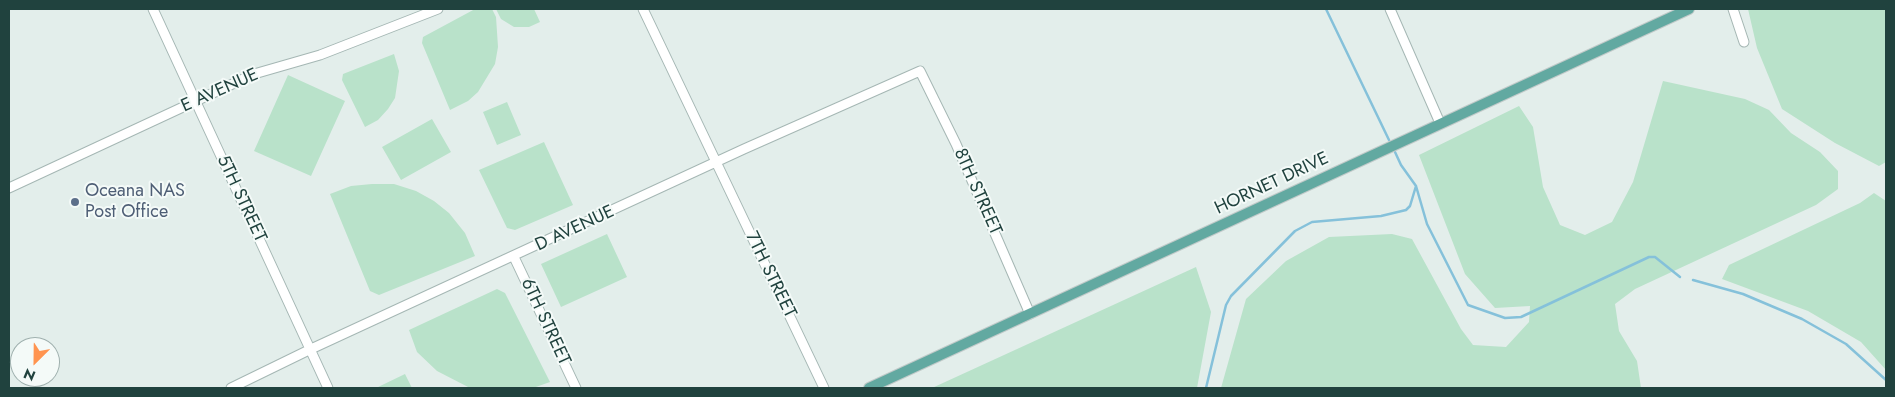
<!DOCTYPE html>
<style>
body{margin:0}
#map{position:relative;width:1895px;height:397px;overflow:hidden;background:#e3eeeb;font-family:Jost,sans-serif}
canvas{display:block}
.frame{position:absolute;inset:0;border:10px solid #20423e;pointer-events:none}
.north{position:absolute;left:10px;top:337px;width:50px;height:50px;box-sizing:border-box;background:#f4faf8;border:1px solid #9fb0ae;border-radius:50%;rotate:203deg;font-size:14px;font-weight:700;line-height:20px;text-align:center;color:#20423e}
.north::after{content:'';display:block;margin:auto;width:18px;height:22px;background:#ff9450;clip-path:polygon(50% 0,100% 100%,50% 72%,0 100%)}
</style>
<div id="map">
<canvas width="1895" height="397"></canvas>
<div class="frame"></div>
<div class="north">N</div>
</div>
<script>
const g = document.querySelector('canvas').getContext('2d');
g.lineJoin = 'round';
function paint(path, color) {
  g.fillStyle = color;
  g.fill(path, 'evenodd');
}
function shape(rows) {
  const path = new Path2D();
  for (const r of rows) {
    path.moveTo(r[0], r[1]);
    for (let i = 2; i < r.length; i += 2) path.lineTo(r[i], r[i + 1]);
  }
  return path;
}
function stroke(path, color, width, dash) {
  g.strokeStyle = color;
  g.lineWidth = width;
  g.lineCap = dash ? 'butt' : 'round';
  g.setLineDash(dash || []);
  g.stroke(path);
}
function write(font, color, halo, rows, align = 'center') {
  g.font = font + ' Jost,sans-serif';
  g.lineWidth = 4;
  g.setLineDash([]);
  g.textBaseline = 'middle';
  g.strokeStyle = halo;
  g.fillStyle = color;
  for (const [text, x, y, turn = 0] of rows) {
    g.save();
    g.translate(x, y);
    g.rotate((+turn || 0) * Math.PI / 180);
    g.textAlign = isNaN(turn) ? turn : align;
    if (halo) g.strokeText(text, 0, 0);
    g.fillText(text, 0, 0);
    g.restore();
  }
}
paint(shape([
 [475,9,492,9,496,17,498,47,495,64,478,92,468,101,450,110,422,43,423,37],
 [496,9,534,9,540,22,529,27,514,27,501,19],
 [1748,9,1886,9,1886,162,1879,166,1835,143,1782,109,1757,48],
 [394,54,399,71,395,98,388,109,378,120,365,127,342,80,343,74],
 [288,75,345,101,311,176,254,151],
 [1663,81,1745,99,1769,110,1791,133,1820,152,1838,171,1838,189,1816,205,1635,289,1615,304,1619,331,1637,361,1641,388,1221,388,1246,299,1286,261,1329,237,1392,234,1412,239,1461,329,1473,345,1506,347,1529,322,1530,306,1495,308,1465,274,1419,155,1519,106,1533,127,1543,187,1560,225,1585,235,1612,222,1633,182],
 [507,102,521,135,497,145,483,112],
 [432,119,451,152,401,180,382,147],
 [544,142,573,205,515,230,507,228,479,170],
 [372,184,394,184,416,191,434,201,449,213,465,233,475,256,379,295,370,291,330,194,351,186],
 [1874,193,1886,201,1886,370,1861,342,1808,311,1722,279,1729,265,1860,203],
 [607,234,627,277,561,307,541,264],
 [1196,267,1211,312,1197,388,932,388],
 [497,289,505,293,550,382,533,388,470,388,437,371,417,352,409,330],
 [405,374,412,388,376,388]
]), '#b9e2ca');
stroke(shape([
 [1326,9,1389,140],
 [1395,152,1401,165,1416,186,1427,224,1468,305,1505,318,1521,317,1649,257,1655,257,1680,277],
 [1693,280,1743,294,1802,319,1846,344,1886,380],
 [1206,388,1226,305,1231,296,1295,231,1312,222,1381,216,1406,210,1410,206,1416,186]
]), '#85c1da', 2.5);
const minor = shape([
 [153,9,328,388],
 [643,9,824,388],
 [1390,9,1440,123],
 [1733,9,1744,42],
 [9,188,254,74,320,55,438,9],
 [514,257,576,388],
 [231,388,311,349,744,149,920,71,956,144,1030,314]
]);
const major = shape([
 [869,388,1689,9]
]);
stroke(minor, '#a5b7b4', 11);
stroke(major, '#c1cac9', 12);
stroke(minor, '#fff', 9);
stroke(major, '#62a9a1', 10);
for (const [x, y, r, color] of [
 [75,202,5,"#5c6f8a"]
]) {
  const dot = new Path2D();
  dot.arc(x, y, r, 0, 2 * Math.PI);
  g.fillStyle = color;
  g.fill(dot);
  stroke(dot, '#f4faf8', 2);
}
write('18px', '#20423e', '#f4faf8', [
 ["E AVENUE",220,91,-24],
 ["HORNET DRIVE",1272,184,-25],
 ["8TH STREET",977,192,66],
 ["5TH STREET",241,199,65],
 ["D AVENUE",575,229,-25],
 ["7TH STREET",770,275,64],
 ["6TH STREET",545,322,65]
]);
write('18px', '#4e5e75', '#f4faf8', [
 ["Oceana NAS",85,192],
 ["Post Office",85,213]
], 'left');
</script>
